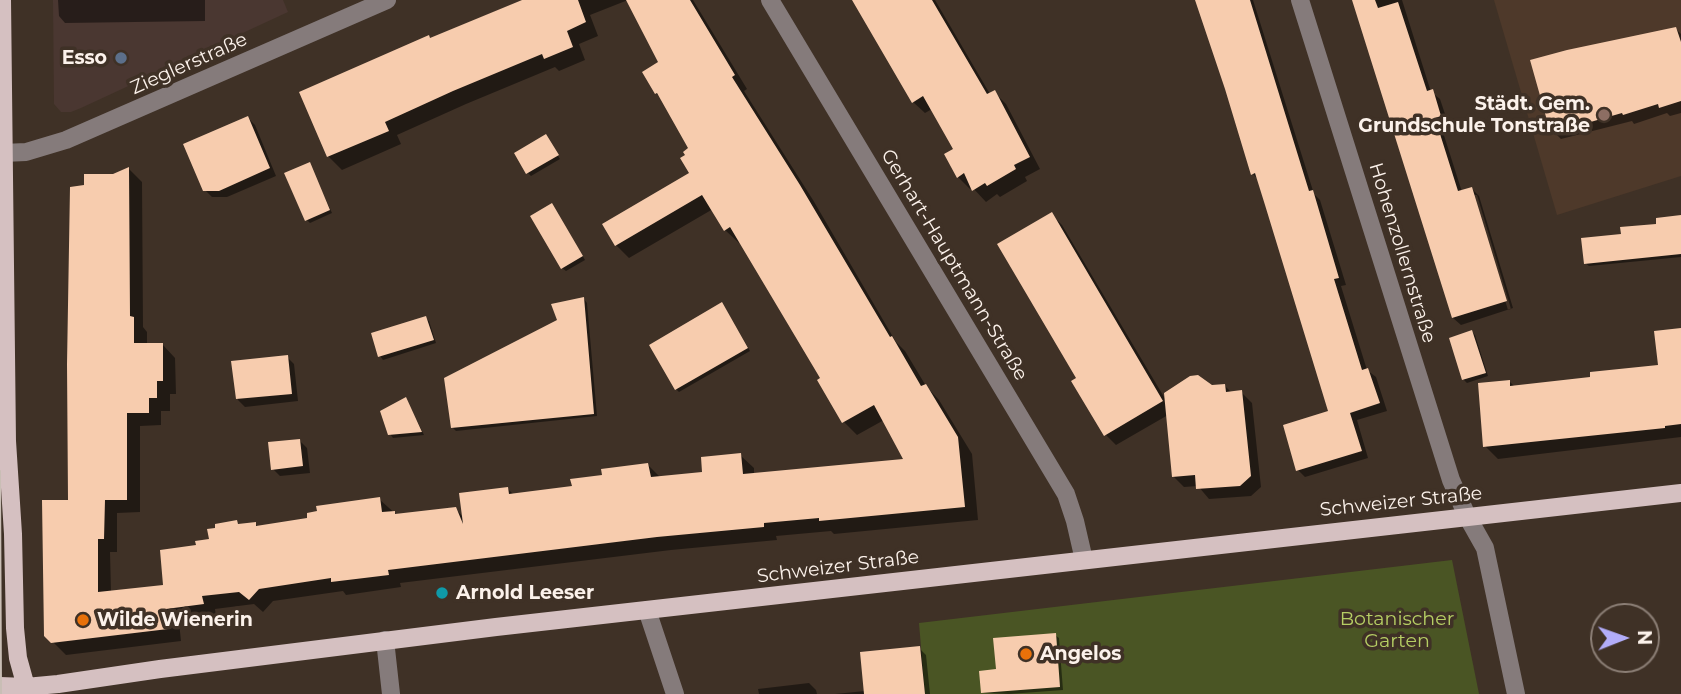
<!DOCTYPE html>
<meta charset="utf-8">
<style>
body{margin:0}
#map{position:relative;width:1681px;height:694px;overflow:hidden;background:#3f3126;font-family:Montserrat,sans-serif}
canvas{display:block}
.north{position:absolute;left:1590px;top:603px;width:70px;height:70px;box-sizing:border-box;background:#3f3126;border:2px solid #8b7e75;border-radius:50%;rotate:89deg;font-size:19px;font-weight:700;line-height:28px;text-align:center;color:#fcf2eb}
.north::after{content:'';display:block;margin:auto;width:24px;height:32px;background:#b2adf9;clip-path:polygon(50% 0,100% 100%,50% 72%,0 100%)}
</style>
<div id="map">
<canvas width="1681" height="694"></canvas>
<div class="north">N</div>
</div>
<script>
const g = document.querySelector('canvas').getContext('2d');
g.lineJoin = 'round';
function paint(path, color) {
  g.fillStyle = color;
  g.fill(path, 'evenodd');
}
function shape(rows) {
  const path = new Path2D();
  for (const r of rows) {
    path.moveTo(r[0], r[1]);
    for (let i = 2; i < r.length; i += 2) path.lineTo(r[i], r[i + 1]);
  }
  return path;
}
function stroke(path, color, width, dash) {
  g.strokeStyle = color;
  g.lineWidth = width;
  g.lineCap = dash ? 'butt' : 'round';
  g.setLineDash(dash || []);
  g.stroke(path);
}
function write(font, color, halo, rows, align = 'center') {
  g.font = font + ' Montserrat,sans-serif';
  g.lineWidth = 7;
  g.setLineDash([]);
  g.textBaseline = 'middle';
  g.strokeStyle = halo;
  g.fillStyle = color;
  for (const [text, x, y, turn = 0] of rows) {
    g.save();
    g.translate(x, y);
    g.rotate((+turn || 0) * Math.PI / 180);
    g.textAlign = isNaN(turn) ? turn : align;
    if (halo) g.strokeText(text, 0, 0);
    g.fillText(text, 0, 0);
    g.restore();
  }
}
paint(shape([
 [53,0,283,0,288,12,81,108,71,112,61,112,54,104]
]), '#4a3731');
paint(shape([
 [1494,0,1681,0,1681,176,1557,215]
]), '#4e392a');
paint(shape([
 [1452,560,1479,694,925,694,919,623]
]), '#4a5524');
paint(shape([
 [58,0,205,0,205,21,65,23,59,16],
 [522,0,693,0,747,89,744,91,813,200,896,342,905,351,926,386,939,400,972,454,978,520,834,534,831,531,776,536,777,540,671,550,400,583,401,587,346,595,343,591,273,601,263,612,254,604,215,609,216,617,179,622,181,641,66,655,46,635,70,502,85,187,129,169,142,182,143,327,147,332,147,344,162,344,175,358,176,394,170,394,170,411,161,411,161,425,140,426,140,512,117,513,117,552,110,552,111,592,165,586,198,546,211,541,236,522,241,526,255,524,259,527,309,520,379,499,398,516,455,508,464,518,508,489,514,495,574,487,648,465,661,478,704,473,740,455,754,468,754,475,906,460,884,420,857,435,844,422,820,381,822,379,741,241,739,243,725,230,713,209,629,258,616,245,691,174,691,149,663,100,656,93,660,62,628,0,590,15,598,36,579,44,585,60,559,71,555,67,466,104,397,135,401,144,342,170,328,156,301,93],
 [854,0,935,0,990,94,994,92,1006,104,1040,169,1025,177,1027,181,1000,197,997,194,986,202,972,187,970,189,958,177,955,150,932,109,925,113,913,102],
 [1197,0,1253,0,1314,194,1320,200,1346,285,1341,286,1367,370,1376,377,1387,411,1357,420,1368,458,1305,477,1298,470,1331,413,1259,180,1253,174],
 [1353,0,1402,0,1431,92,1440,99,1448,123,1441,126,1462,192,1472,189,1479,196,1513,308,1461,325,1453,318],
 [1473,195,1477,195,1511,309,1508,310],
 [1676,29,1681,34,1681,113,1670,116,1667,113,1634,124,1632,121,1561,139,1552,130],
 [248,118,255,125,276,176,227,197,212,197,205,190],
 [548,139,560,159,531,176,528,173],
 [309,164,332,213,310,223,307,220],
 [555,209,585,260,566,271,562,268],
 [1051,214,1062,225,1167,402,1211,387,1225,386,1232,393,1241,392,1252,403,1261,487,1251,496,1209,499,1198,486,1184,487,1173,476,1168,415,1116,445,1106,435,1079,378],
 [1681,217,1681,257,1589,266,1585,263,1623,235],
 [584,299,587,303,597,416,456,431,452,427],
 [725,308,750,351,679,392,676,389],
 [425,318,429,321,436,343,383,360,380,356],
 [1681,330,1681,437,1498,459,1485,446,1509,381,1515,387,1592,379,1660,367],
 [1472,332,1475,335,1488,376,1467,383,1464,380,1451,339],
 [287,357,294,364,298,401,245,407,238,400,233,363],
 [406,399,424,435,393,438,390,434],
 [300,441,307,448,310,473,280,476,273,469],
 [1055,635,1059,638,1063,690,1009,694,983,693,998,671],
 [919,648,926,655,930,694,835,694,865,691],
 [809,683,816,690,817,694,759,694,758,689]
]), '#0007');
paint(shape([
 [522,0,578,0,586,22,567,31,573,47,544,59,542,54,453,91,385,122,389,131,327,157,299,92,429,35,430,38],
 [626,0,690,0,735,75,732,77,800,185,890,337,892,336,921,386,926,384,958,437,965,507,819,521,819,518,764,523,764,527,657,537,388,570,389,575,331,582,331,578,259,589,249,600,239,592,202,596,204,604,166,609,168,629,51,643,44,636,42,500,68,500,67,364,70,187,84,185,84,174,113,174,129,167,130,316,134,317,134,343,163,343,163,381,157,381,157,398,149,398,149,413,127,413,127,500,105,500,104,539,98,539,98,592,163,585,160,550,196,545,195,541,209,539,207,529,215,528,215,524,237,520,238,524,256,522,256,526,307,518,307,513,317,511,316,506,380,497,382,512,395,511,395,514,456,507,463,524,459,493,508,487,509,494,572,486,570,479,602,475,601,469,648,463,651,477,702,472,701,457,741,453,743,474,903,459,874,405,842,423,817,380,820,378,730,227,724,231,702,195,615,246,602,224,689,173,680,158,685,155,683,152,688,148,657,93,655,94,642,72,658,62],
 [852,0,932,0,987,94,995,90,1030,157,1014,165,1016,169,987,186,985,183,972,191,964,173,957,178,944,154,953,149,923,96,912,103],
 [1195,0,1250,0,1309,191,1313,190,1339,278,1334,279,1362,370,1368,368,1380,403,1350,413,1362,451,1296,471,1283,425,1328,411,1265,205,1255,173,1251,175,1225,89],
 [1352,0,1375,0,1378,8,1398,2,1427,91,1433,89,1441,116,1435,118,1458,191,1472,187,1507,301,1452,318],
 [1676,27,1681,42,1681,101,1659,108,1658,104,1623,115,1622,113,1587,123,1586,120,1550,131,1530,60,1567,50],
 [248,116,270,168,219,191,203,191,183,144],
 [546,134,559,155,526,174,514,153],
 [310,162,330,210,305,221,284,173],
 [552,203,583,256,561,269,530,216],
 [1052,212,1163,401,1104,436,1071,381,1076,378,997,244],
 [1681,215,1681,254,1584,264,1581,238,1621,234,1620,227,1656,224,1656,218],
 [584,297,594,414,451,428,444,378,557,320,551,304],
 [722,302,748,348,675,390,649,345],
 [426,316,434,340,378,357,371,333],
 [1681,328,1681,424,1665,426,1665,428,1483,447,1478,383,1510,380,1510,386,1590,377,1590,372,1658,365,1654,331],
 [1472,330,1486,373,1462,380,1449,338],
 [288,355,292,394,236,399,231,361],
 [1198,375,1212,385,1225,384,1226,392,1242,390,1251,476,1240,486,1196,489,1195,475,1172,477,1164,393,1190,376],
 [406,397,422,432,388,435,380,411],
 [300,439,303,466,271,470,268,442],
 [1056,633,1060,687,981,693,979,671,996,669,993,638],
 [920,646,925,694,864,694,860,652]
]), '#f7ccae');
stroke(shape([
 [770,0,1066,494,1075,521,1084,560],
 [1300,0,1451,480,1467,516,1485,548,1516,694],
 [3,153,26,152,66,140,387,0],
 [647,610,675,694],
 [385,640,391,694]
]), '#857b7b', 18);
stroke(shape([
 [2,0,7,441,13,534,15,628,18,658,28,694],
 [0,686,26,687,58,684,160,669,496,627,1681,493]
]), '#d5c0c1', 18);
stroke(shape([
 [0,471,1,694]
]), '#c9beb5', 2);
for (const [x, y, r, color] of [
 [121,58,7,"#5c6f8a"],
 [1604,115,7,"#8d6e63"],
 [442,593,7,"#0f9aa8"],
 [83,620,7,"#e8710a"],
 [1026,654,7,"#e8710a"]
]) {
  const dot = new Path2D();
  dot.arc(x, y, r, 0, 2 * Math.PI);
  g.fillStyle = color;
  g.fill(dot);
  stroke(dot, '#3f3126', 2.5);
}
write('bold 19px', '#fcf2eb', '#3f3126', [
 ["Esso",107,58,"right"],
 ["Städt. Gem.",1590,104,"right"],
 ["Grundschule Tonstraße",1590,126,"right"],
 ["Arnold Leeser",456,593],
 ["Wilde Wienerin",97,620],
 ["Angelos",1040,654]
], 'left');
write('19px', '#fcf2eb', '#3f3126', [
 ["Zieglerstraße",189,64,-24],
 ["Hohenzollernstraße",1402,253,73],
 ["Gerhart-Hauptmann-Straße",954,265,59],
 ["Schweizer Straße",1401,502,-6],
 ["Schweizer Straße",838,567,-7]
]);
write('19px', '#b6ce64', '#3f3126', [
 ["Botanischer",1397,619],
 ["Garten",1397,641]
]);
</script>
